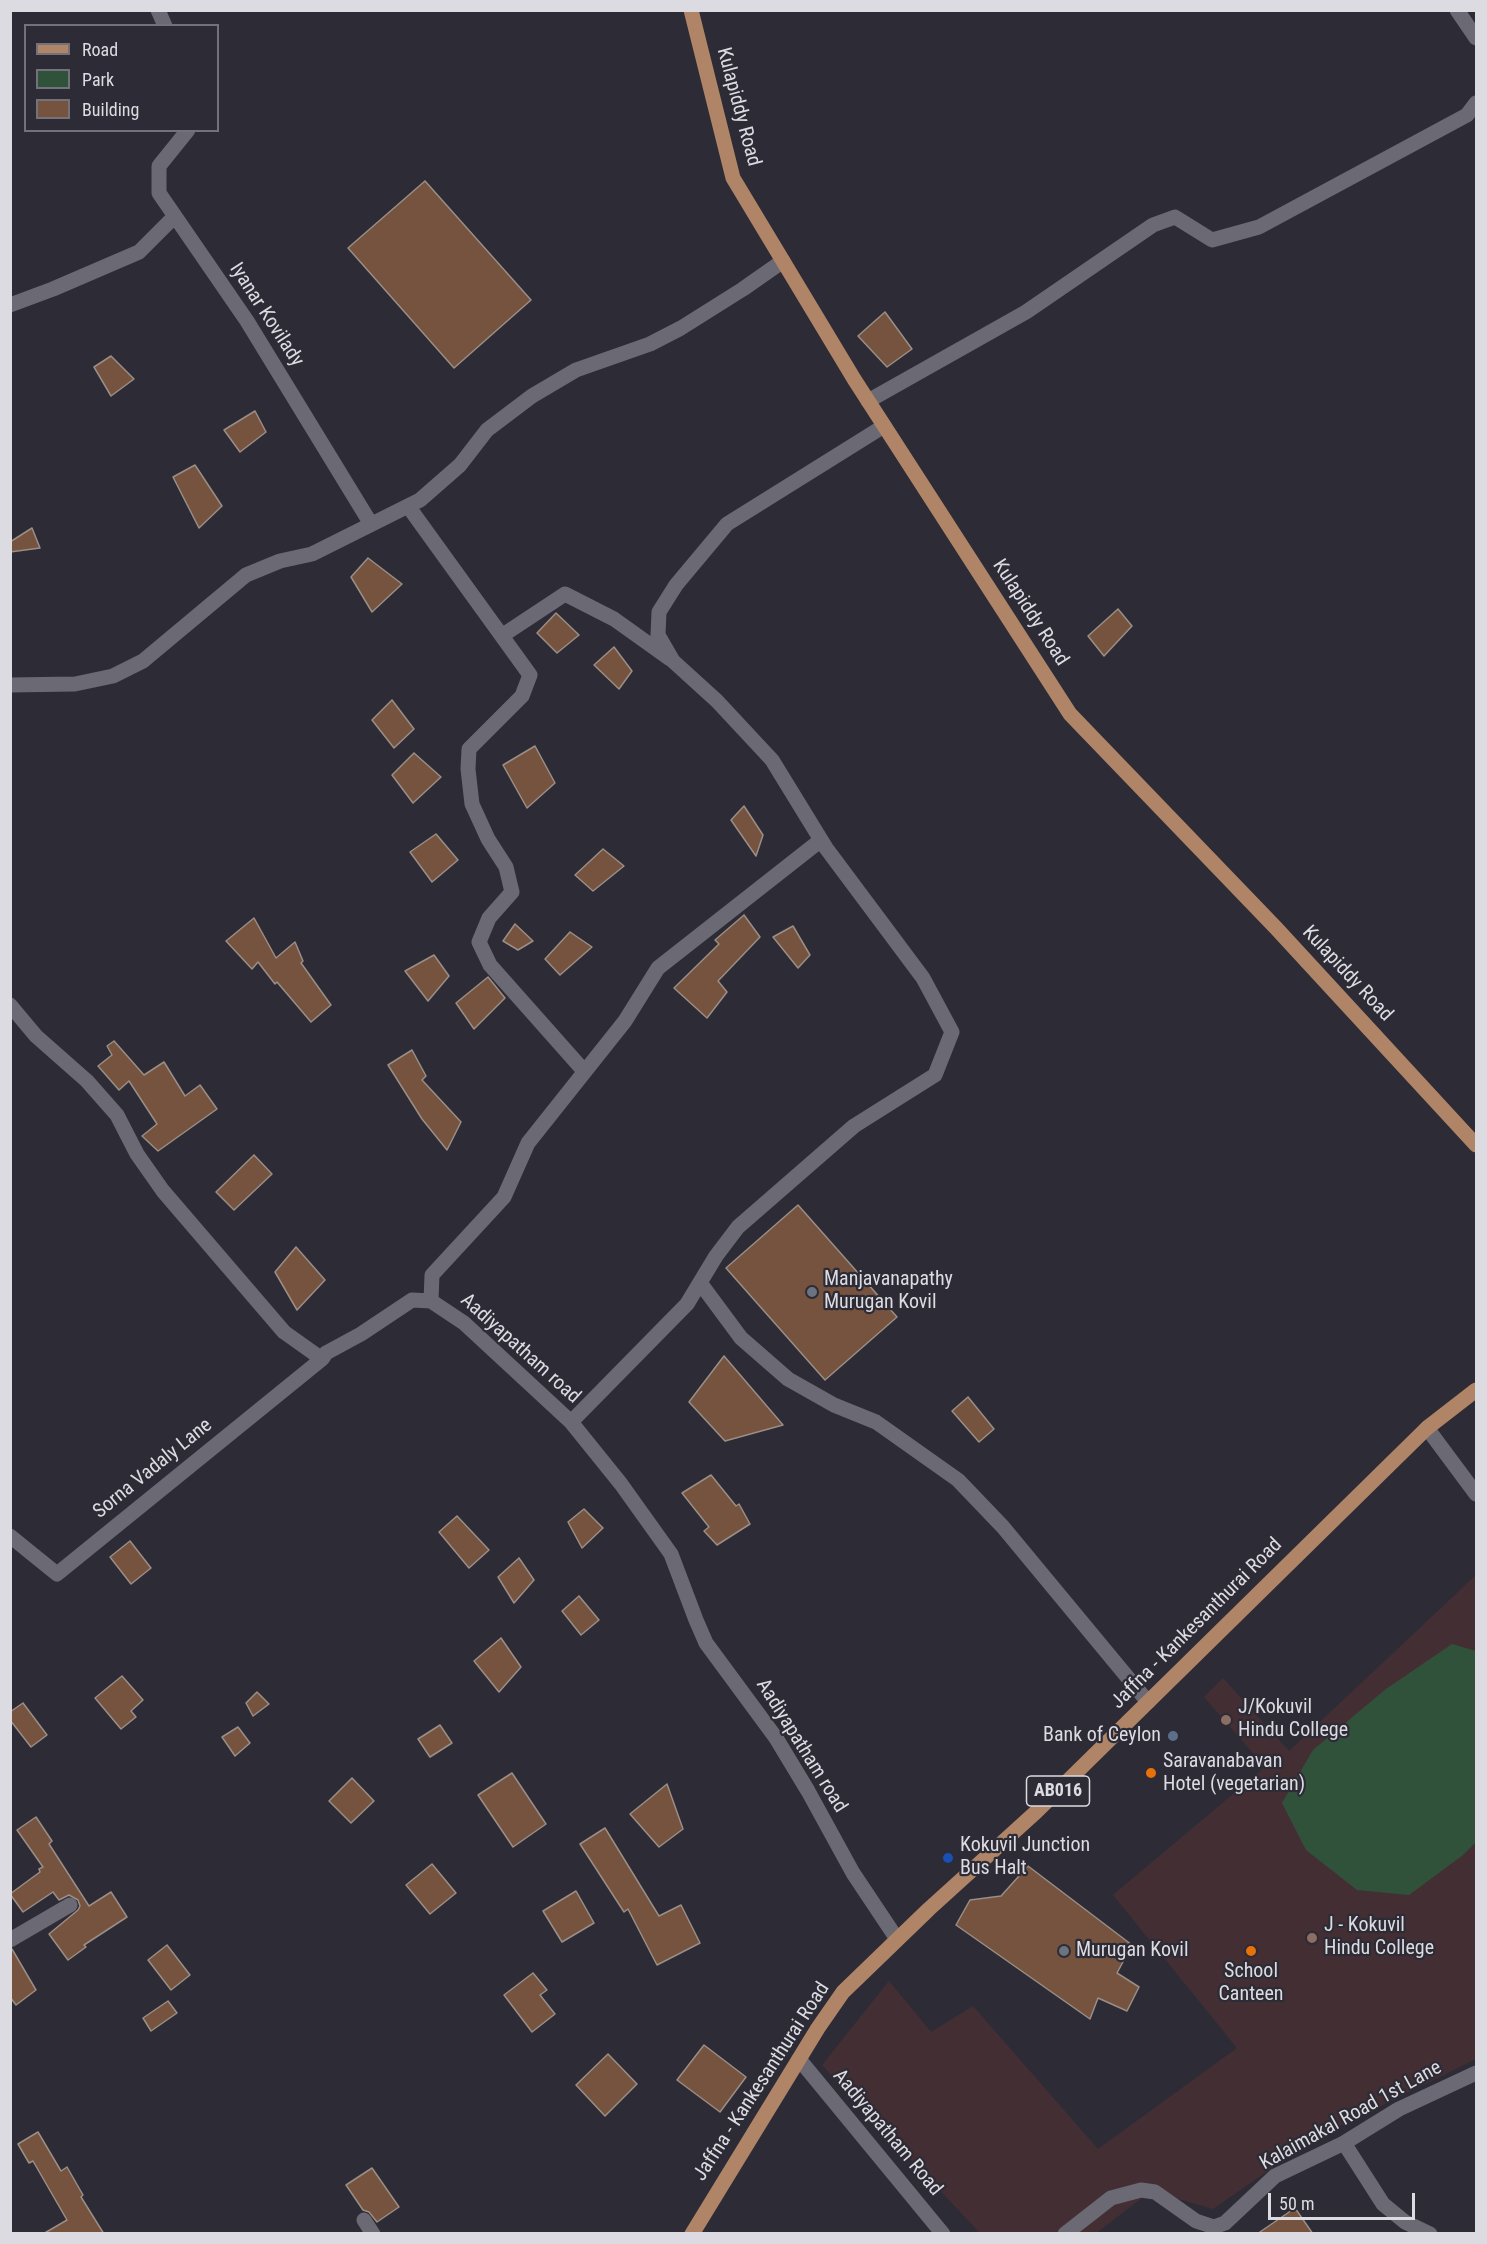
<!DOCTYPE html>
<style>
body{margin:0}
#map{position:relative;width:1487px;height:2244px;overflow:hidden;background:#2d2c36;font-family:"Roboto Condensed",sans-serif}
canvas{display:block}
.frame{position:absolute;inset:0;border:12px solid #dcdbe1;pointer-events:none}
.legend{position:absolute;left:24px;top:24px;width:195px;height:108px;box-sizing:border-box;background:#2d2c36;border:2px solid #73727a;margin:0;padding:8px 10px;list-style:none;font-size:18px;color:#dcdbe1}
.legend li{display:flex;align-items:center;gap:12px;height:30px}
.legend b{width:30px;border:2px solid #73727a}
.scale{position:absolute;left:1268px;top:2193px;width:147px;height:27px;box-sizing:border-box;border:3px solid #dcdbe1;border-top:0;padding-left:8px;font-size:18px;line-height:21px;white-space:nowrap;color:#dcdbe1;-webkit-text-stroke:4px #2d2c36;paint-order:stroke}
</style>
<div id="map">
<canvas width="1487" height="2244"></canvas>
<div class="frame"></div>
<ul class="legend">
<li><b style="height:8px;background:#b08567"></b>Road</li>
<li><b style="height:16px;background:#31523a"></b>Park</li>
<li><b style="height:16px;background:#75533e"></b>Building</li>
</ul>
<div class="scale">50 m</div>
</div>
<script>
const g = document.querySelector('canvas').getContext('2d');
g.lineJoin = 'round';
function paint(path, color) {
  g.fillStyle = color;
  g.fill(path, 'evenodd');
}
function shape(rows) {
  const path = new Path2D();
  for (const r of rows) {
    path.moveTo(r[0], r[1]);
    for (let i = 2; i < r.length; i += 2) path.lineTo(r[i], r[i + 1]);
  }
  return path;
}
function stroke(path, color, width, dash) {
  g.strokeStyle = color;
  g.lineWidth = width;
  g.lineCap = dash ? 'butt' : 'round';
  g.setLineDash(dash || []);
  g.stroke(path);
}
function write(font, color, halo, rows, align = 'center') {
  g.font = font + ' "Roboto Condensed",sans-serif';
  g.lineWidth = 4.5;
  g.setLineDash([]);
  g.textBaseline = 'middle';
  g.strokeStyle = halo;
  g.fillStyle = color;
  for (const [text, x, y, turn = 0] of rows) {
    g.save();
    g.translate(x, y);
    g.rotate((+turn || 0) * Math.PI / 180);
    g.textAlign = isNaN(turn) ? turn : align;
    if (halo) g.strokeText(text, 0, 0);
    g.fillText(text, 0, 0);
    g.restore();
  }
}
paint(shape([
 [1476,1575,1476,2059,1314,2139,1213,2209,1151,2191,1095,2234,980,2233,822,2065,889,1981,931,2032,973,2006,1098,2149,1237,2048,1113,1895,1265,1767,1204,1697,1223,1678,1289,1751]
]), '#432f33');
paint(shape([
 [1452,1644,1476,1651,1476,1842,1463,1855,1409,1895,1357,1890,1306,1850,1282,1803,1313,1750,1386,1689]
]), '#31523a');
const building = shape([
 [425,181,531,300,454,368,348,248,425,181],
 [885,312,912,349,887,367,858,336,885,312],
 [111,356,134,379,111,396,94,367,111,356],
 [255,411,266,432,240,452,224,430,255,411],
 [195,465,222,506,199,528,173,477,195,465],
 [32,528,40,548,10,552,10,542,32,528],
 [368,558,402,584,372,612,351,577,368,558],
 [1118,609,1132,626,1104,656,1088,636,1118,609],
 [556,613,579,635,557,653,537,633,556,613],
 [614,647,632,671,619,689,594,665,614,647],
 [392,700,414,729,394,748,372,720,392,700],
 [535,746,555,783,527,808,503,765,535,746],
 [414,753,441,777,413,803,392,775,414,753],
 [744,806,763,835,756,856,731,820,744,806],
 [436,834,458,860,432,882,410,852,436,834],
 [603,849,624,866,593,891,575,875,603,849],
 [744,915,760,937,718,981,727,992,707,1018,674,988,719,944,715,940,744,915],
 [254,918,276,958,295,942,303,961,301,963,331,1005,311,1022,277,982,275,984,258,962,252,969,226,941,254,918],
 [515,924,533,941,518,950,503,941,515,924],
 [793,926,810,955,798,968,773,937,793,926],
 [570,932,592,947,560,975,545,959,570,932],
 [434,955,449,976,428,1001,405,971,434,955],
 [488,977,505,998,474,1029,456,1003,488,977],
 [114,1041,144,1075,164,1062,185,1096,200,1085,217,1109,158,1151,142,1136,157,1124,129,1081,119,1090,98,1066,112,1055,107,1046,114,1041],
 [412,1050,426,1076,422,1080,461,1122,447,1150,422,1119,388,1065,412,1050],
 [254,1155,272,1174,234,1210,216,1192,254,1155],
 [798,1205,897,1317,825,1380,726,1268,798,1205],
 [296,1247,325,1280,297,1310,275,1272,296,1247],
 [724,1356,783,1425,725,1441,689,1402,724,1356],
 [968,1397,994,1429,979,1442,952,1411,968,1397],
 [711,1475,736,1506,739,1504,750,1524,717,1545,704,1531,709,1527,682,1493,711,1475],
 [584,1509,603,1528,582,1548,568,1522,584,1509],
 [457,1516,489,1550,469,1568,439,1532,457,1516],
 [130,1541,151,1568,131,1584,110,1557,130,1541],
 [519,1558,534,1580,514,1603,498,1577,519,1558],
 [579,1596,599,1620,581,1635,562,1611,579,1596],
 [501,1638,521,1667,499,1692,474,1661,501,1638],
 [122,1676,143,1700,131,1711,136,1717,121,1729,95,1698,122,1676],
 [257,1692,269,1704,253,1716,246,1703,257,1692],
 [23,1703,47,1735,31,1747,10,1720,10,1712,23,1703],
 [440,1725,452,1743,430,1757,418,1739,440,1725],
 [238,1727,250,1743,235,1756,222,1737,238,1727],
 [512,1773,546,1824,513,1847,478,1795,512,1773],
 [352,1778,374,1801,351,1823,329,1801,352,1778],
 [667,1784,683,1829,659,1847,630,1814,667,1784],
 [36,1817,52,1841,49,1844,89,1906,111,1892,127,1917,84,1945,86,1947,68,1960,49,1934,78,1910,80,1906,78,1900,69,1895,59,1900,53,1892,23,1912,10,1894,40,1872,39,1869,43,1867,17,1830,36,1817],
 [605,1828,659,1916,681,1905,700,1943,657,1965,628,1909,624,1912,580,1844,605,1828],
 [432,1864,456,1893,430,1914,406,1885,432,1864],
 [1028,1866,1132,1945,1117,1973,1139,1987,1127,2011,1098,1998,1090,2019,956,1925,970,1900,1001,1896,1028,1866],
 [576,1891,594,1923,562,1942,543,1911,576,1891],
 [167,1945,190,1975,171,1990,148,1960,167,1945],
 [12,1949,36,1990,16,2005,10,1997,10,1950,12,1949],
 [533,1973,547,1990,540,1995,555,2014,532,2032,504,1995,533,1973],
 [168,2001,177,2013,151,2031,143,2018,168,2001],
 [704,2045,746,2077,720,2112,677,2080,704,2045],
 [608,2054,637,2084,605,2116,576,2085,608,2054],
 [38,2132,61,2171,67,2167,83,2195,81,2197,104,2234,43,2234,67,2220,33,2161,29,2163,18,2144,38,2132],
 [372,2168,399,2207,377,2222,369,2212,363,2210,346,2185,372,2168],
 [1295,2208,1313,2234,1257,2234,1295,2208]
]);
paint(building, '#75533e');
stroke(building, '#9a8e87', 1.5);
stroke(shape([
 [158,10,165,26],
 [1457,10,1476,38],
 [188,130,159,166,159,193,247,321,371,524],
 [10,305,53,289,139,252,175,216],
 [868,401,1026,312,1153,225,1175,217,1212,240,1259,227,1467,115,1476,103],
 [408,506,530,675,522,696,469,749,468,769,472,804,488,839,506,867,512,892,489,918,479,942,490,965,584,1071],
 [503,635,565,594,614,619,670,659],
 [10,685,75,684,113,676,143,661,246,575,280,561,312,554,420,500,460,465,487,430,532,396,576,370,650,344,681,328,743,289,783,261],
 [10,1005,36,1036,87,1081,117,1115,137,1154,163,1191,284,1332,322,1359,326,1353,361,1334,412,1300,431,1301,464,1323,571,1422,621,1484,671,1554,696,1620,706,1643,776,1738,808,1791,853,1873,897,1939],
 [701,1284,741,1338,788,1379,834,1405,876,1422,958,1480,1003,1527,1148,1702],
 [431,1301,432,1275,504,1197,528,1143,625,1021,658,968,821,840],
 [571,1422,687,1304,716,1256,738,1227,854,1126,935,1075,952,1032,923,978,826,848,772,760,717,701,673,661,658,635,659,612,676,585,727,524,884,426],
 [1427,1428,1476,1494],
 [10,1536,57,1574,322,1359],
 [10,1940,70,1905],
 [799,2059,943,2234],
 [1344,2143,1383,2204,1405,2222,1430,2234],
 [364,2220,373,2234],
 [1065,2234,1111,2198,1141,2190,1155,2192,1196,2221,1214,2227,1225,2223,1275,2176,1344,2143,1399,2109,1476,2073]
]), '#6a6974', 15);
stroke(shape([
 [691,10,733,178,854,379,1070,714,1276,928,1476,1145],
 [692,2234,818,2028,843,1992,929,1909,1036,1812,1427,1428,1476,1390]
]), '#b08567', 15);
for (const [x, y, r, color] of [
 [812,1292,6,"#6b7280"],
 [1226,1720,6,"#8d6e63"],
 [1173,1736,6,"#5c6f8a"],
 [1151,1773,6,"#e8710a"],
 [948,1858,6,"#1a4fb4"],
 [1312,1938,6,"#8d6e63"],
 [1064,1951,6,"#6b7280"],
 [1251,1951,6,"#e8710a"]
]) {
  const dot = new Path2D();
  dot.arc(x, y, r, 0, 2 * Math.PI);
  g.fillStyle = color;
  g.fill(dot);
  stroke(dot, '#2d2c36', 2);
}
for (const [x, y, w] of [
 [1058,1791,63]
]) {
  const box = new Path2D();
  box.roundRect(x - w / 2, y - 15, w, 30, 4.5);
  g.fillStyle = '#2d2c36';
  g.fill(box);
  stroke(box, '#dcdbe1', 1.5);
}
write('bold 18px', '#dcdbe1', null, [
 ["AB016",1058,1791]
]);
write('20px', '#dcdbe1', '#2d2c36', [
 ["Kulapiddy Road",738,107,75],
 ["Iyanar Kovilady",266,315,57],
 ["Kulapiddy Road",1030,613,57],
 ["Kulapiddy Road",1347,974,47],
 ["Aadiyapatham road",520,1349,42],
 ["Sorna Vadaly Lane",153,1469,-39],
 ["Jaffna - Kankesanthurai Road",1197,1624,-45],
 ["Aadiyapatham road",801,1746,58],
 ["Jaffna - Kankesanthurai Road",762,2082,-57],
 ["Kalaimakal Road 1st Lane",1351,2116,-29],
 ["Aadiyapatham Road",887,2133,50]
]);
write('20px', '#dcdbe1', '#2d2c36', [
 ["Manjavanapathy",824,1280],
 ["Murugan Kovil",824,1303],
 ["J/Kokuvil",1238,1708],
 ["Hindu College",1238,1731],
 ["Bank of Ceylon",1161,1736,"right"],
 ["Saravanabavan",1163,1762],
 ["Hotel (vegetarian)",1163,1785],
 ["Kokuvil Junction",960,1846],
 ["Bus Halt",960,1869],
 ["J - Kokuvil",1324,1926],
 ["Hindu College",1324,1949],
 ["Murugan Kovil",1076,1951],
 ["School",1251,1972,"center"],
 ["Canteen",1251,1995,"center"]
], 'left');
</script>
